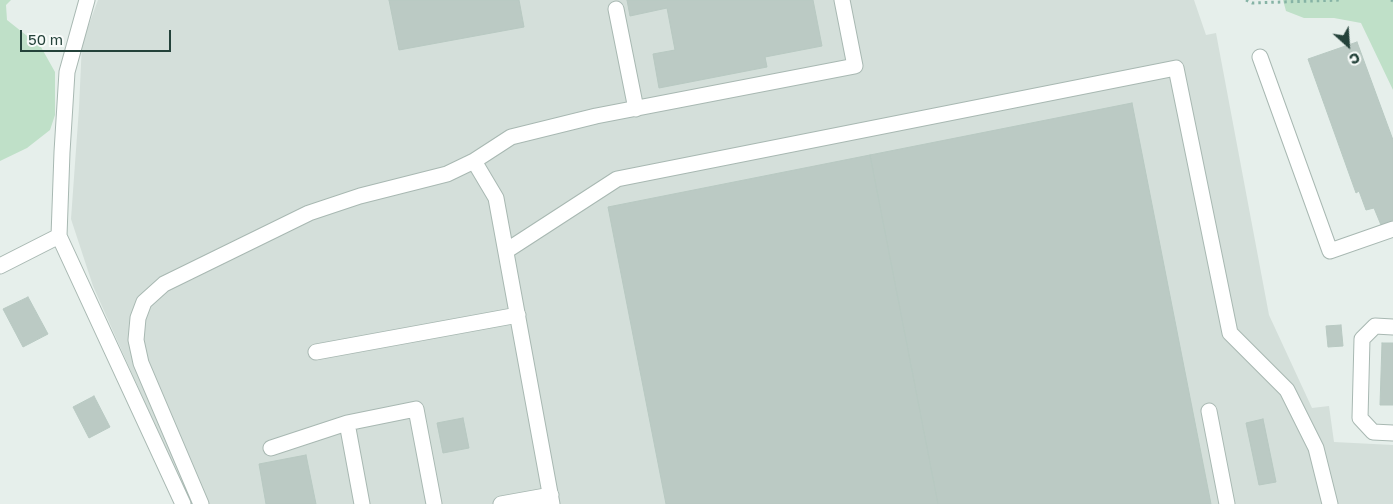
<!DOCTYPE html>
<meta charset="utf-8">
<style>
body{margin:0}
#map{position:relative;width:1393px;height:504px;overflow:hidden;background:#e6efeb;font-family:"Golos Text",sans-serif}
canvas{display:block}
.north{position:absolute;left:1323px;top:20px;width:50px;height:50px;-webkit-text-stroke:4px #f7fbf9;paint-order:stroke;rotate:154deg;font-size:14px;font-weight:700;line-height:20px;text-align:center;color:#24423a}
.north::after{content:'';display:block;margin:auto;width:18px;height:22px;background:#24423a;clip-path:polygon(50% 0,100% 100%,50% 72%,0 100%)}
.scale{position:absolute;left:20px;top:30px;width:151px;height:22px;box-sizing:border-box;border:2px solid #24423a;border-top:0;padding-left:6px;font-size:15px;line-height:18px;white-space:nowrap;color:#24423a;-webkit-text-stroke:4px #f7fbf9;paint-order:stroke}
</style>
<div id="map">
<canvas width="1393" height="504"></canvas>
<div class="north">С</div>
<div class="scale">50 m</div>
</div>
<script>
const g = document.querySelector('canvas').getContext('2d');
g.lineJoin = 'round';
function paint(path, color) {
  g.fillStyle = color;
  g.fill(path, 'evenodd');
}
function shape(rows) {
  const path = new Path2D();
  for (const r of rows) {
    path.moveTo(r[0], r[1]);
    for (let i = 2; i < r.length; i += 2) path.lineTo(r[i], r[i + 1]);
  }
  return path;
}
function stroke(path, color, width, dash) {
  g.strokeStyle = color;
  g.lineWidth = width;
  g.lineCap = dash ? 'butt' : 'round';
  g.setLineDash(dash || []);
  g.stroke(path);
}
paint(shape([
 [98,0,1194,0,1206,35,1216,33,1269,315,1312,408,1329,406,1334,442,1393,445,1393,504,190,504,93,286,71,219,79,108,82,43]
]), '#d4dfda');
paint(shape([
 [0,0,11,0,6,5,7,20,41,47,55,72,55,115,50,130,27,148,0,161],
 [1283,0,1393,0,1393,90,1361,23,1334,18,1304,18,1286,11]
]), '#bfe0c8');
const building = shape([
 [389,0,519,0,524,27,399,50,389,0],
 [627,0,813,0,822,46,765,57,767,67,659,88,653,54,675,50,667,8,630,16,627,0],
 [1357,42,1393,140,1393,220,1381,225,1374,208,1366,210,1359,191,1356,193,1308,59,1357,42],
 [1132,103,1211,504,938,504,870,155,1132,103],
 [870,155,938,504,666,504,608,207,870,155],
 [28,297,48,334,23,347,3,309,28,297],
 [1341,325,1343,346,1328,347,1326,326,1341,325],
 [1382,343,1393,343,1393,405,1380,405,1382,343],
 [94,396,110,427,89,438,73,407,94,396],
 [463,418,469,448,443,453,437,423,463,418],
 [1263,419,1276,482,1259,485,1246,423,1263,419],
 [306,455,316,504,266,504,259,464,306,455]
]);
paint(building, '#bbcac4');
stroke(building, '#b8c9c2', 1);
const minor = shape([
 [87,0,67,72,62,152,59,236,183,504],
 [616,9,636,109],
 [1260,57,1330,251,1393,229],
 [474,161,496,198,552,504],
 [506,251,617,179,1176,68,1230,333,1287,390,1316,448,1330,504],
 [0,266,59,236],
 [1393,327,1375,326,1362,339,1360,418,1373,432,1393,433],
 [316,352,518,315],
 [1209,411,1227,504],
 [347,423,362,504],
 [271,448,347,423,416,409,434,504],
 [201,504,141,363,136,340,138,318,144,302,164,284,309,213,360,196,447,174,474,161,511,137,596,116,855,66,842,0],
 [501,504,551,495]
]);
stroke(minor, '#a8b8b2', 17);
stroke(shape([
 [1246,0,1252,3,1341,0],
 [1391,0,1393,1]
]), '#86b3a5', 3, [2.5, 4]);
stroke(minor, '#fff', 15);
</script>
